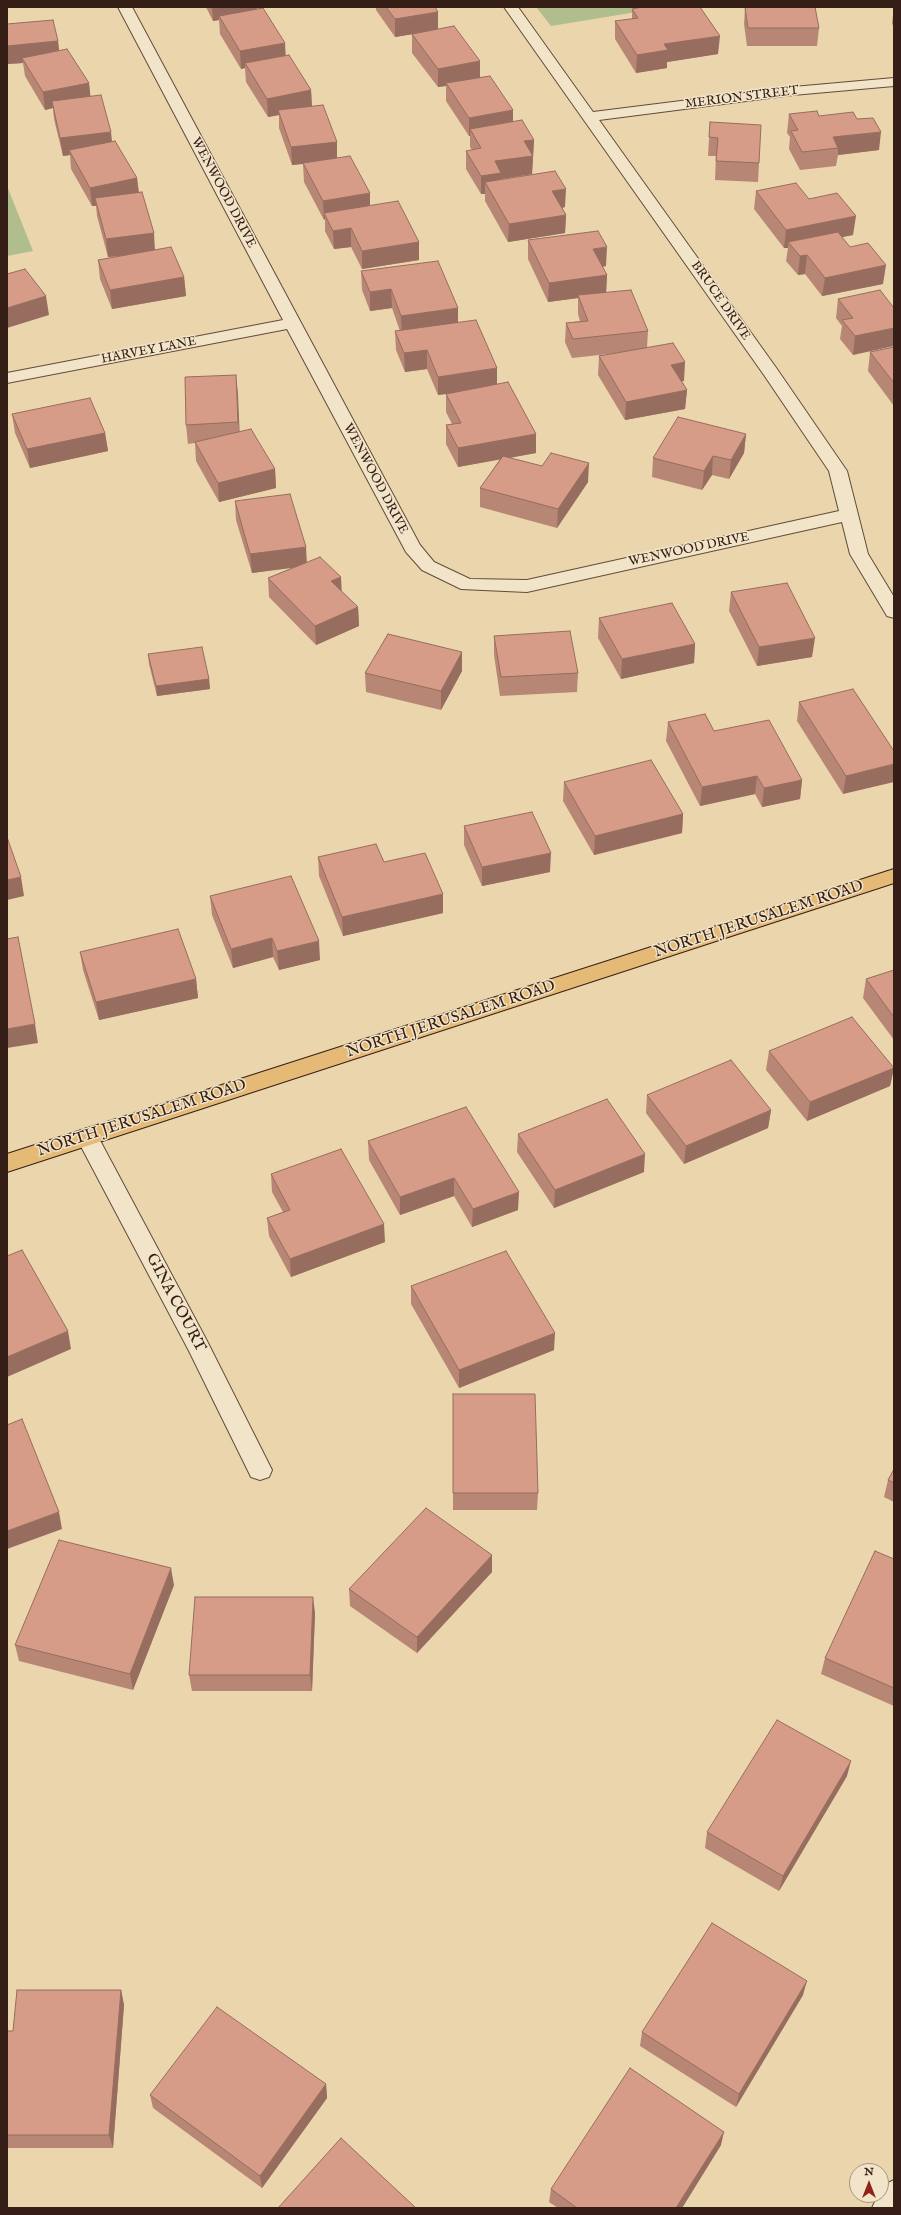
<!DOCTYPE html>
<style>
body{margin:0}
#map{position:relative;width:901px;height:2215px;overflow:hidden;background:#ead5ac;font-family:"IM FELL English",serif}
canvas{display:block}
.frame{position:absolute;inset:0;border:8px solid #351e15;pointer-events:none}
.north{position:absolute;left:849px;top:2163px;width:40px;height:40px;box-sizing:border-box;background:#f1e4c9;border:1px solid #a69581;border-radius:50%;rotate:0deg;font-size:11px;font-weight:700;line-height:16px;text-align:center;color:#351e15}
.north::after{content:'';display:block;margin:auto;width:14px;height:18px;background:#8f2418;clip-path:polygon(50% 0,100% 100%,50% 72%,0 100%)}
</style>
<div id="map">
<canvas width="901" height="2215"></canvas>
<div class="frame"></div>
<div class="north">N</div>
</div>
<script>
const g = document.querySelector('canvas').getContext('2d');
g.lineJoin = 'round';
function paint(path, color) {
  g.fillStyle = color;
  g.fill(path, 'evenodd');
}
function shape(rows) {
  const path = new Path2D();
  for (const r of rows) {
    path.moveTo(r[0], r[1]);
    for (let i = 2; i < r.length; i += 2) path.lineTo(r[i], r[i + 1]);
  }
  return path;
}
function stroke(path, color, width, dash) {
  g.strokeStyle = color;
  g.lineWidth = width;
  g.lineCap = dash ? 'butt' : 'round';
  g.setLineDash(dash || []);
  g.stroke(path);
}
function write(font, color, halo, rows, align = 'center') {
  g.font = font + ' "IM FELL English",serif';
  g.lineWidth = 3;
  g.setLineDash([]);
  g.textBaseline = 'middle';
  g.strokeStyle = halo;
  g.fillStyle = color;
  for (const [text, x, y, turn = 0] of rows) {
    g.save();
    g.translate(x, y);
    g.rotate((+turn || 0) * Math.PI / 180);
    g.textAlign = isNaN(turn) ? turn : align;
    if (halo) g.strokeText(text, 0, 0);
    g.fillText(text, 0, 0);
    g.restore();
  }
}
paint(shape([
 [536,7,667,7,551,26],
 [7,186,33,251,7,256]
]), '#b0be8e');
const minor = shape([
 [118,7,132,7,420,545,434,562,470,579,527,580,839,511,829,471,764,375,504,7,518,7,593,112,793,87,894,78,894,86,793,95,599,120,777,369,847,471,868,554,894,597,894,618,887,616,850,554,842,522,527,592,461,589,422,570,406,552,287,329,7,383,7,373,283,320,118,7],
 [87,1128,95,1131,206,1339,272,1470,269,1477,260,1480,251,1477,189,1351,76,1137,79,1131,87,1128],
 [894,2180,894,2208,872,2208,878,2195,881,2195,884,2185,894,2180]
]);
const major = shape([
 [894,869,894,883,7,1172,7,1154,894,869]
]);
stroke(minor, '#624c3b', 2);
stroke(major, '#351e15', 2);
paint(minor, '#f1e4c9');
paint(major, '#e5ba76');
paint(shape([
 [206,7,257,7,257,9,285,43,285,56,311,90,312,106,337,158,370,205,419,242,419,260,362,269,351,247,334,249,325,231,325,219,324,220,304,182,303,164,292,165,279,128,279,115,268,117,246,82,245,68,241,69,220,34,219,20,213,21],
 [376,7,435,7,438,12,438,30,480,61,480,77,513,110,513,122,534,140,532,174,501,179,501,180,565,207,562,208,566,215,565,233,508,242,485,201,485,194,481,194,466,169,466,151,472,150,470,147,470,136,469,136,446,101,446,86,438,87,412,53,412,34,437,30,395,37,376,10],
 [745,7,819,28,817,46,747,46,744,24],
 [894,7,894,29,892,23],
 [632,9,718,54,667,62,667,68,636,73,615,39,615,21,632,19],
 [7,24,58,41,59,51,89,83,90,97,112,142,137,178,139,192,155,250,184,277,186,296,112,309,100,279,98,260,123,256,108,257,97,216,96,206,92,206,71,169,70,155,63,156,54,119,53,108,45,110,25,76,23,63,7,64],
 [789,114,857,119,879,150,838,155,836,166,800,170,789,149,790,137,787,133],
 [710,122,759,163,758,182,715,180,716,156,708,156],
 [756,191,809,199,853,235,841,237,883,284,822,296,805,274,798,275,786,261,788,248,784,248,754,209],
 [528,240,606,266,602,267,607,275,606,292,648,331,647,348,684,381,682,381,687,390,685,409,625,420,598,375,599,356,618,353,572,358,565,342,566,323,580,321,578,314,578,298,548,302,528,259],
 [361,271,458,322,497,384,536,434,536,453,509,458,588,482,557,528,480,507,480,488,500,459,458,467,446,444,446,425,452,424,446,412,446,394,438,395,427,369,405,372,396,350,395,331,400,331,392,308,370,311,362,290],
 [838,299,894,308,853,355,840,339,842,326,836,318],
 [894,347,894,406,868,371,870,352],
 [236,375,239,431,275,469,276,488,219,502,196,461,195,443,188,444,186,425],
 [12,414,105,433,108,451,30,468,15,433],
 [746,434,744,453,729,479,712,475,702,490,652,477,653,458],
 [235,501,341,591,358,607,359,626,316,645,269,597,268,578,294,567,252,573,236,520],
 [731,592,812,657,757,666,729,611],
 [599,618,695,644,694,663,621,679,598,638],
 [494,636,578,673,577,692,500,696,494,655],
 [462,652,462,671,441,710,366,692,365,673],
 [148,654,209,679,210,689,157,696,149,664],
 [799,702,894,751,843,794,797,721],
 [668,722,714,731,802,780,800,799,762,807,755,794,700,806,666,741],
 [564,782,683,814,682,833,594,855,563,801],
 [464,826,550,872,482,886,464,845],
 [318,857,384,862,443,894,443,913,343,936,319,876],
 [210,896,320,960,279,970,273,957,233,968,212,915],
 [80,952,196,979,198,998,99,1020,83,970],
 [894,970,894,1040,863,998,866,979],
 [769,1051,894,1068,890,1086,807,1121,766,1070],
 [647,1095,771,1110,768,1128,684,1164,646,1113],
 [466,1107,518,1210,472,1227,454,1196,400,1215,369,1160,368,1141],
 [518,1134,644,1172,554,1208,517,1152],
 [271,1174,385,1242,291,1277,269,1236,267,1218,283,1212,272,1192],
 [411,1286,554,1350,459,1388,411,1304],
 [453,1394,538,1493,537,1510,453,1510],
 [894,1469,894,1502,884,1497,888,1480],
 [894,1559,894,1706,821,1674,825,1658],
 [492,1572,417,1653,350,1606,349,1589],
 [174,1585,133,1690,19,1661,15,1645],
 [315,1613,312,1691,192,1691,189,1675],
 [847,1776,779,1891,705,1848,707,1832],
 [121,1990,124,2005,113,2148,7,2148,7,2031,13,2031],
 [803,1995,736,2107,640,2046,642,2032],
 [326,2084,327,2098,262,2188,153,2108,150,2095],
 [721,2145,682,2208,558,2208,549,2202,551,2189]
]), '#b88674');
paint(shape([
 [212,7,257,7,257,14,219,16,219,20,213,21],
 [438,12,438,30,395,37,395,19],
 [720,36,718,54,667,62,667,68,636,73,637,55,664,44],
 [58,41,60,59,22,58,23,63,7,64,7,46],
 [285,43,286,61,245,63,245,68,241,69,240,51],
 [480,61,480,79,446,83,446,86,438,87,438,69],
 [89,83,91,101,52,101,53,108,45,110,43,92],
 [311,90,312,109,278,110,279,115,268,117,267,99],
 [513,110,513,129,470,129,470,136,469,136,469,118],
 [111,132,113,151,69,150,70,155,63,156,60,138],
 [881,132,879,150,838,155,838,148,833,137],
 [534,140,532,174,501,179,501,191,485,182,485,194,481,194,481,176,495,161,524,141],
 [337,142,337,160,292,165,291,147],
 [137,178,139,197,95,198,96,206,92,206,90,188],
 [566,189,565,207,551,210,552,191],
 [370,193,370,212,324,213,325,219,324,220,323,201],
 [566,215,565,233,508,242,509,224],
 [856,216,853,235,792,247,788,242,788,248,784,248,786,230],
 [351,228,351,247,334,249,333,231],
 [154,233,155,252,108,257,106,239],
 [419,242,419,260,362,269,362,251],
 [607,247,606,266,592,268,593,249],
 [807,255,805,274,798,275,800,256],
 [886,265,883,284,822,296,825,278],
 [607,275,606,294,578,295,578,298,548,302,549,283],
 [184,277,186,296,112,309,110,290],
 [391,289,392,308,370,311,370,292],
 [46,296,49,315,7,328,7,308],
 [458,308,458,326,402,334,401,316],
 [894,328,894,346,853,355,855,336],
 [427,350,427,369,405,372,404,353],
 [685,362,684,381,670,383,671,365],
 [497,368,497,387,438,395,438,377],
 [236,375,238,394,240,441,238,422],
 [687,390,685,409,625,420,626,402],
 [105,433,108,451,30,468,27,449],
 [536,434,536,453,458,467,458,448],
 [746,434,744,453,729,479,731,460],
 [713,456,712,475,702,490,704,471],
 [589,463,588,482,557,528,558,509],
 [275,469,276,488,219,502,218,483],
 [306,547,307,566,252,573,250,554],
 [341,577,342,596,331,581],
 [358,607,359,626,316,645,315,626],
 [815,638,812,657,757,666,759,647],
 [695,644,694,663,621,679,622,659],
 [462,652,462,671,441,710,441,691],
 [209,679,210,689,157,696,156,686],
 [894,764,894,782,843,794,846,776],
 [757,776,755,794,700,806,702,787],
 [802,780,800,799,762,807,764,788],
 [683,814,682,833,594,855,595,836],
 [551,853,550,872,482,886,482,867],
 [21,877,24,896,7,900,7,880],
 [443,894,443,913,343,936,342,917],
 [272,938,273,957,233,968,231,949],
 [319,941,320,960,279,970,277,951],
 [196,979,198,998,99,1020,96,1002],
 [35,1024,38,1043,7,1048,7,1029],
 [894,1068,890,1086,807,1121,810,1102],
 [771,1110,768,1128,684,1164,686,1146],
 [645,1154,644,1172,554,1208,555,1190],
 [454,1178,454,1196,400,1215,400,1197],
 [519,1192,518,1210,472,1227,473,1209],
 [384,1224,385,1242,291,1277,290,1259],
 [68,1331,71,1349,7,1377,7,1357],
 [555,1333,554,1350,459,1388,459,1370],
 [59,1512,62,1529,7,1549,7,1531],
 [492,1555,492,1572,417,1653,417,1637],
 [171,1568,174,1585,133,1690,130,1674],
 [313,1597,315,1613,312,1691,310,1675],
 [851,1761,847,1776,779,1891,783,1876],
 [807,1981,803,1995,736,2107,739,2094],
 [121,1990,124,2005,113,2148,109,2135],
 [326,2084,327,2098,262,2188,260,2176],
 [724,2132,721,2145,682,2208,676,2208]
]), '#966d5e');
const building = shape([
 [386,7,435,7,438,12,395,19,386,7],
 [643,7,700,7,720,36,664,44,668,50,637,55,615,21,638,18,632,9,643,7],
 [745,7,815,7,819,28,748,28,745,7],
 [263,8,285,43,240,51,219,16,263,8],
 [53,20,58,41,7,46,7,24,53,20],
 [454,26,480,61,438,69,412,34,454,26],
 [67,49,89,83,43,92,22,58,67,49],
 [289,55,311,90,267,99,245,63,289,55],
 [490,76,513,110,469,118,446,83,490,76],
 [101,95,111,132,60,138,52,101,101,95],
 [323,105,337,142,291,147,278,110,323,105],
 [817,111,819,116,853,112,857,119,873,118,881,132,833,137,838,148,802,152,791,131,798,130,789,114,817,111],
 [522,120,534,140,524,141,533,156,495,161,501,173,481,176,466,151,481,148,470,129,522,120],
 [710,122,761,125,759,163,716,161,718,138,709,137,710,122],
 [115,141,137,178,90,188,69,150,115,141],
 [350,156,370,193,323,201,303,163,350,156],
 [555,171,566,189,552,191,566,215,509,224,485,182,555,171],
 [796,183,809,199,837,193,856,216,786,230,756,191,796,183],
 [142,192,154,233,106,239,95,198,142,192],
 [398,201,419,242,362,251,351,228,333,231,324,213,398,201],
 [598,231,607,247,593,249,607,275,549,283,528,240,598,231],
 [838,232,850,247,868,243,886,265,825,278,807,255,800,256,788,242,838,232],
 [171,247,184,277,110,290,98,260,171,247],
 [438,261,458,308,401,316,391,289,370,292,361,271,438,261],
 [25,269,46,296,7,308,7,274,25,269],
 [631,290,648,331,573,339,566,323,588,321,578,295,631,290],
 [880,290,894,308,894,328,855,336,842,320,853,318,838,299,880,290],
 [476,320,497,368,438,377,427,350,404,353,395,331,476,320],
 [673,343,685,362,671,365,687,390,626,402,599,356,673,343],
 [894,347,894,383,870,352,894,347],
 [236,375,238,422,186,425,185,377,236,375],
 [508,382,536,434,458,448,446,425,461,423,446,394,508,382],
 [90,398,105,433,27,449,12,414,90,398],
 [678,417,746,434,731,460,713,456,704,471,653,458,678,417],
 [251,429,275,469,218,483,195,442,251,429],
 [551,453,589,463,558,509,480,488,503,456,542,466,551,453],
 [290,494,306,547,250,554,235,501,290,494],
 [320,557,341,577,331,581,358,607,315,626,268,578,320,557],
 [787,583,815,638,759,647,731,592,787,583],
 [672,603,695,644,622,659,599,618,672,603],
 [570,631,578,673,501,677,494,636,570,631],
 [388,634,462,652,441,691,365,673,388,634],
 [202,647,209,679,156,686,148,654,202,647],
 [853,689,894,751,894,764,846,776,799,702,853,689],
 [705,714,714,731,769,720,802,780,764,788,757,776,702,787,668,722,705,714],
 [651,760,683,814,595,836,564,782,651,760],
 [532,812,551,853,482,867,464,826,532,812],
 [7,837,21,877,7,880,7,837],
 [376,844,384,862,425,853,443,894,342,917,318,857,376,844],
 [291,876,319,941,277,951,272,938,231,949,210,896,291,876],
 [178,929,196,979,96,1002,80,952,178,929],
 [18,937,35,1024,7,1029,7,939,18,937],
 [894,970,894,1017,866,979,894,970],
 [852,1017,894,1068,810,1102,769,1051,852,1017],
 [731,1060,771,1110,686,1146,647,1095,731,1060],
 [607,1099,645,1154,555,1190,518,1134,607,1099],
 [466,1107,519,1192,473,1209,454,1178,400,1197,368,1141,466,1107],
 [341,1149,384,1224,290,1259,267,1218,290,1210,271,1174,341,1149],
 [22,1250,68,1331,7,1357,7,1256,22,1250],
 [506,1251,555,1333,459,1370,411,1286,506,1251],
 [453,1394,535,1394,538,1493,453,1493,453,1394],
 [22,1419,59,1512,7,1531,7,1425,22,1419],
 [894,1469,894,1483,888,1480,894,1469],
 [426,1508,492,1555,417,1637,349,1589,426,1508],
 [59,1540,171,1568,130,1674,15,1645,59,1540],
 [875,1551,894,1559,894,1688,825,1658,875,1551],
 [195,1597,313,1597,310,1675,189,1675,195,1597],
 [777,1720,851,1761,783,1876,707,1832,777,1720],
 [712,1923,807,1981,739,2094,642,2032,712,1923],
 [17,1990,121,1990,109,2135,7,2135,7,2031,13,2031,17,1990],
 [217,2007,326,2084,260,2176,150,2095,217,2007],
 [630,2068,724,2132,676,2208,577,2208,551,2189,630,2068],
 [341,2138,416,2208,278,2208,341,2138]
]);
paint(building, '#d69c87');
stroke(building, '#966d5e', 1);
write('13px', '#351e15', '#f1e4c9', [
 ["MERION STREET",742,98,-7],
 ["WENWOOD DRIVE",223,193,62],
 ["BRUCE DRIVE",720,301,55],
 ["HARVEY LANE",149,351,-11],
 ["WENWOOD DRIVE",375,479,62],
 ["WENWOOD DRIVE",689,550,-12]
]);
write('16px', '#351e15', '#f1e4c9', [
 ["NORTH JERUSALEM ROAD",759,920,-18],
 ["NORTH JERUSALEM ROAD",451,1020,-18],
 ["NORTH JERUSALEM ROAD",142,1119,-18],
 ["GINA COURT",175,1303,62]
]);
</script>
